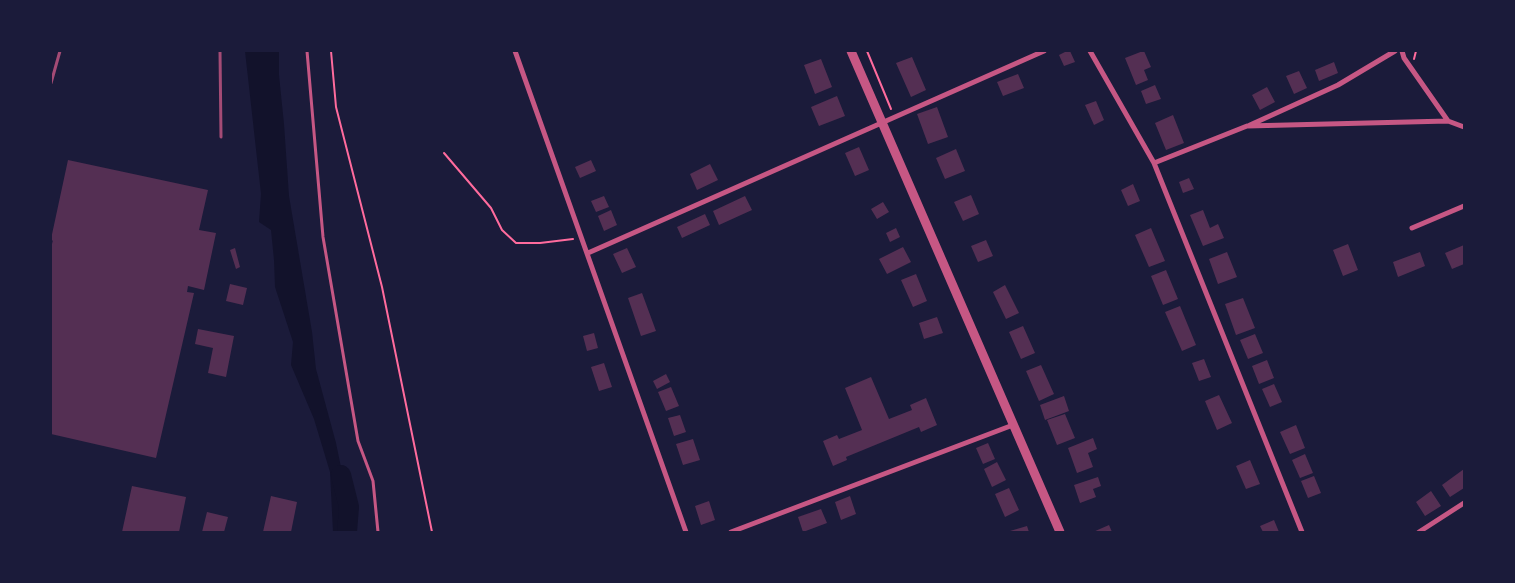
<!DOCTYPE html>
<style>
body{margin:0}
#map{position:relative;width:1515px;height:583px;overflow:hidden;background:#1b1b3a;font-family:"DM Sans",sans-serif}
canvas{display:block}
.frame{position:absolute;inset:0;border:52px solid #1b1b3a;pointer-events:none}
</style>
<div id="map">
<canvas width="1515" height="583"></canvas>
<div class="frame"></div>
</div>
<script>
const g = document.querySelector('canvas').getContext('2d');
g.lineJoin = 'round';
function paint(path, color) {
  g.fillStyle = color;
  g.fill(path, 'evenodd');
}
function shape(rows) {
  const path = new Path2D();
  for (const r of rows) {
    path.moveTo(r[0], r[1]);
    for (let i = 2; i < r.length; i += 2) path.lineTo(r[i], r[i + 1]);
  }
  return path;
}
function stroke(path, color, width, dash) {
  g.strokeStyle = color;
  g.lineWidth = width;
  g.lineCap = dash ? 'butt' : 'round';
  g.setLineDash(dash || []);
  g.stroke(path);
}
paint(shape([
 [245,51,279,51,279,75,284,124,289,196,312,332,316,369,336,443,348,501,350,532,333,532,330,472,314,419,291,365,293,342,275,287,274,260,271,230,259,222,261,194]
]), '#12122b');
stroke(shape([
 [341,475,349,507,347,532]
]), '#12122b', 20);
paint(shape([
 [1067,51,1070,51,1075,62,1064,66,1059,55],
 [1143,51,1144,51,1151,67,1144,70,1148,80,1136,85,1125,58],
 [912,57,926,90,911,97,896,63],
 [821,59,832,87,815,94,804,65],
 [1334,62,1338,73,1319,81,1315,70],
 [1299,71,1307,88,1294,94,1286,76],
 [1018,74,1024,88,1003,96,997,82],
 [1155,85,1161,99,1146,104,1141,91],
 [1267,87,1275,102,1260,110,1252,95],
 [837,96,845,116,819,126,811,107],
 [1096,101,1104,120,1094,125,1085,105],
 [937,107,948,137,928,144,917,114],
 [1173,115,1184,143,1166,150,1155,123],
 [859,147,869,170,855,176,845,153],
 [956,149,965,171,945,179,936,158],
 [68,160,208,190,199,230,216,233,204,290,188,286,187,292,194,293,156,458,51,434,51,248,53,240,51,242,51,239],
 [591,160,596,171,580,178,575,167],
 [710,164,718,180,697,190,690,174],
 [1189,178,1194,189,1183,193,1179,182],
 [1133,184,1140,201,1128,206,1121,190],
 [971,195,979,214,963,221,954,202],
 [604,196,609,207,596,212,591,201],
 [745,196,752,210,719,225,713,211],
 [883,202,889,212,877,219,871,209],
 [611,210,617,225,604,231,598,216],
 [1203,210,1210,228,1218,224,1224,238,1203,246,1190,215],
 [705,214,710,225,682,238,677,227],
 [896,228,900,237,890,242,886,233],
 [1151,228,1165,261,1149,267,1135,235],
 [986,240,993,256,978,262,971,246],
 [1348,244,1358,270,1343,276,1333,250],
 [1464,245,1464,264,1452,269,1445,253],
 [903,247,911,262,887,274,879,259],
 [235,248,240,267,236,269,230,250],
 [627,248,636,267,622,273,613,254],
 [1227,252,1237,277,1218,284,1209,259],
 [1420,252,1425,266,1398,277,1393,262],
 [1166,270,1178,299,1163,305,1151,276],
 [916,274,927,301,913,307,901,280],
 [230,284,247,288,243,305,226,301],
 [1005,285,1019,313,1006,319,993,292],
 [642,293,656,331,641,336,628,298],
 [1243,298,1255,328,1236,335,1225,304],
 [1180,306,1196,345,1182,351,1165,312],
 [937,317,943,333,924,339,919,323],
 [1023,326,1035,353,1021,359,1009,332],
 [198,329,234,336,226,377,208,373,213,348,195,344],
 [594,333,598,348,587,351,583,336],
 [1255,334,1263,353,1248,359,1240,340],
 [1204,359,1211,377,1199,381,1192,363],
 [1267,360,1274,378,1259,384,1252,366],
 [604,363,612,387,599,391,591,367],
 [1041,365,1054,394,1039,401,1026,371],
 [666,374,670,382,657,389,653,381],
 [871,377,889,419,912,410,910,405,926,398,937,425,921,432,919,427,846,457,847,460,833,466,823,441,837,435,839,439,862,430,845,388],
 [1274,384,1282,402,1270,407,1262,389],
 [671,387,679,406,666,411,658,392],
 [1219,395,1232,423,1217,430,1205,401],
 [1064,396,1069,411,1045,420,1040,405],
 [1065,414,1075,438,1057,445,1047,420],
 [680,415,686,432,674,436,668,418],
 [1296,425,1305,448,1290,454,1280,432],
 [1093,438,1097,449,1088,453,1093,467,1077,473,1068,448],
 [693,439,700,460,683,465,676,444],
 [988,443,995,459,983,464,976,448],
 [1305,454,1313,473,1300,478,1292,460],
 [1250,460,1260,484,1246,489,1236,466],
 [997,462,1006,480,992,487,984,469],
 [1464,469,1464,488,1450,497,1442,485],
 [1314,476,1321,493,1308,498,1301,481],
 [1098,477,1101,486,1093,489,1096,497,1080,503,1074,485],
 [132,486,186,497,179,532,122,532],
 [1009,488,1019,510,1005,517,995,494],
 [1431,491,1441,506,1425,516,1416,502],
 [271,496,297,502,291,532,263,532],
 [850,496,856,514,841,520,835,502],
 [709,501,715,520,701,525,695,506],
 [821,509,827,523,803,532,798,517],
 [207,512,228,517,224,532,202,532],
 [1274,520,1279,532,1263,532,1260,526],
 [1109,525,1112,532,1093,532],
 [1027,526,1029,532,1010,532,1010,531]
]), '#542f53');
stroke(shape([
 [331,51,336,107,382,287,432,532],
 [867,51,891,109],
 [1414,59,1416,51],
 [444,153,491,208,502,230,516,243,540,243,573,239]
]), '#ff6b9d', 2);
stroke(shape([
 [307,51,323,237,358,441,373,481,378,532]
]), '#c65784', 3);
stroke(shape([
 [515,51,686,532],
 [1090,51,1154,163,1302,532],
 [1402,51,1404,58,1411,68,1448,121],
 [1250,125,1338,85,1395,51],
 [1154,163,1247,126,1448,121,1464,127],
 [1412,228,1464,206],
 [588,253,1044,51],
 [731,532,1013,425],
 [1419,532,1464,503]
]), '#c65784', 5);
stroke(shape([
 [851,51,1060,532]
]), '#c65784', 9);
stroke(shape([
 [220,51,221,137],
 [51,83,60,51]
]), '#a44b75', 3);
</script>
